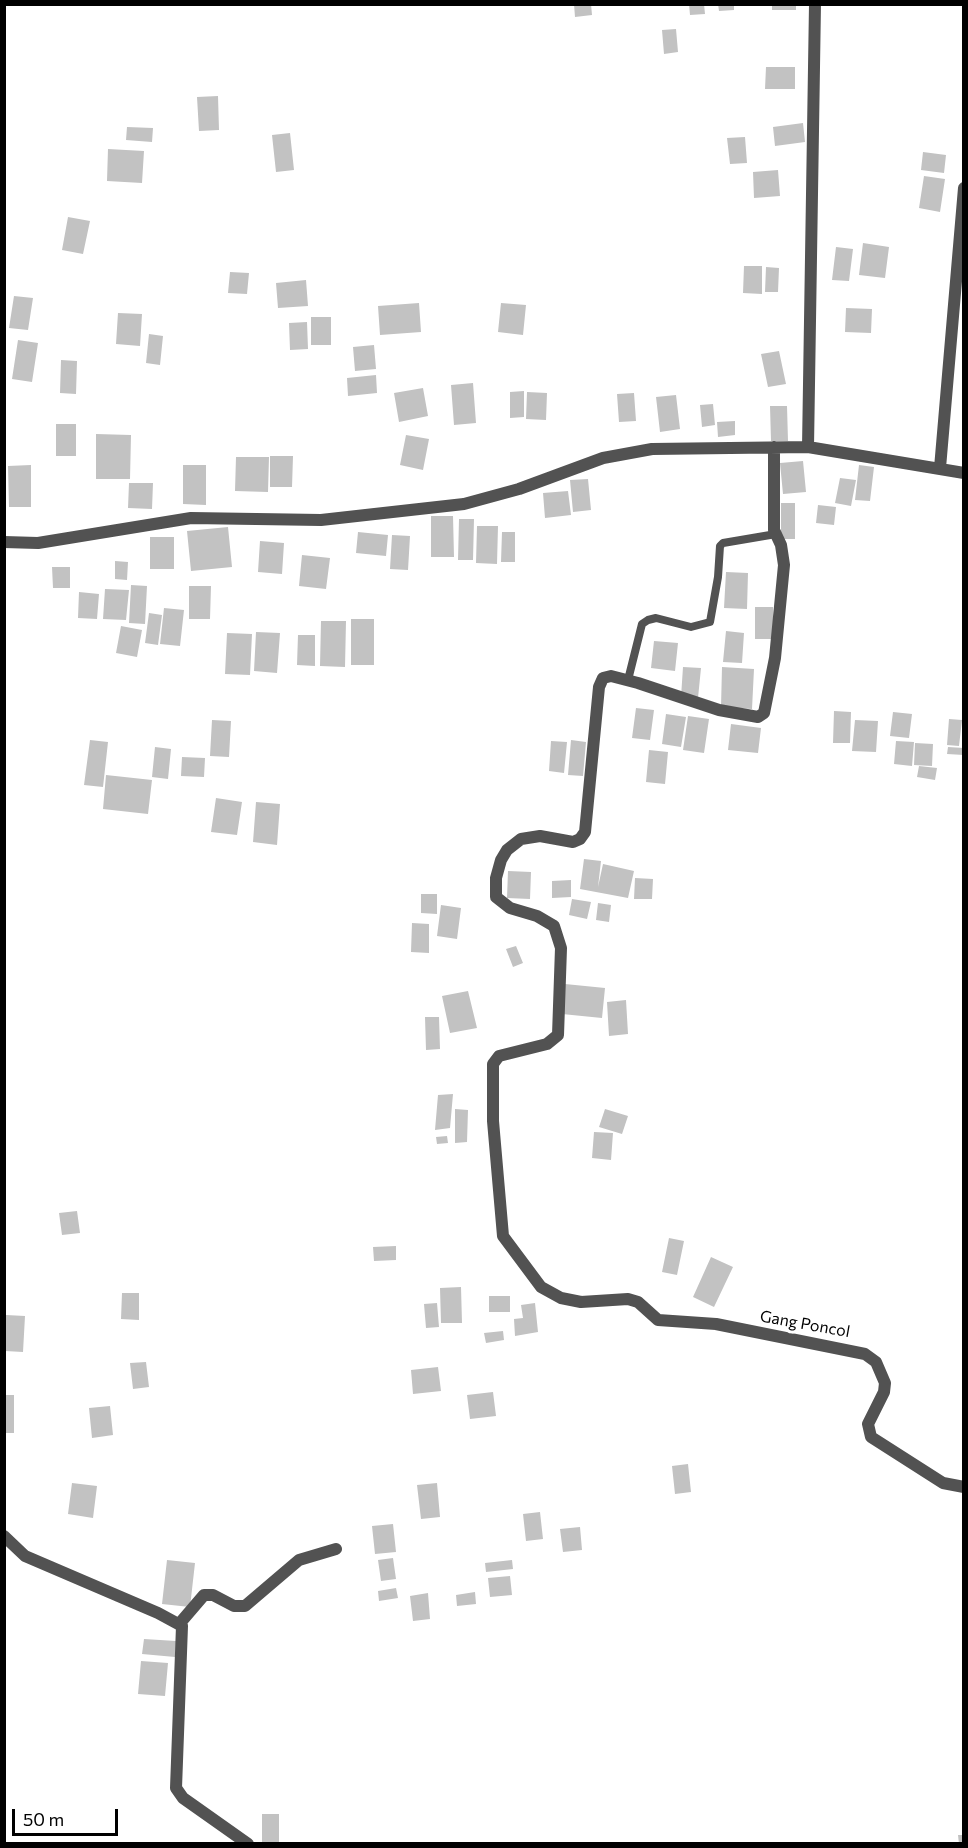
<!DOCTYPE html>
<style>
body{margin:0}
#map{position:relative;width:968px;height:1848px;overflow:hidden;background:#fff;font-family:Commissioner,sans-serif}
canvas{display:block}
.frame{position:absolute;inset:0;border:6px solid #000;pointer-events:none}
.scale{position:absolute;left:12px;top:1809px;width:106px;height:27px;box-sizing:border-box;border:3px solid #000;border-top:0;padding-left:8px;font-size:18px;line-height:21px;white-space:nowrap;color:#000;-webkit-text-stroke:4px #fff;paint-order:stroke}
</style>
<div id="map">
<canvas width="968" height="1848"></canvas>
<div class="frame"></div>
<div class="scale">50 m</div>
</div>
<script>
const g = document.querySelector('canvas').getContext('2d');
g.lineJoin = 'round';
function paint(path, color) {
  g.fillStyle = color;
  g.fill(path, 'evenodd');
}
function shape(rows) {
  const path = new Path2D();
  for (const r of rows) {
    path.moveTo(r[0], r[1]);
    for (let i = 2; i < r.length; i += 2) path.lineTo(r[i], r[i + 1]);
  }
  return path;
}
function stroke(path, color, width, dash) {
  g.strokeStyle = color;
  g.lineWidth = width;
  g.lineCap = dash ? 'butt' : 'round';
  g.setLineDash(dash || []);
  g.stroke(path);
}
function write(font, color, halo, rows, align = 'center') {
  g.font = font + ' Commissioner,sans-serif';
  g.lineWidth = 6;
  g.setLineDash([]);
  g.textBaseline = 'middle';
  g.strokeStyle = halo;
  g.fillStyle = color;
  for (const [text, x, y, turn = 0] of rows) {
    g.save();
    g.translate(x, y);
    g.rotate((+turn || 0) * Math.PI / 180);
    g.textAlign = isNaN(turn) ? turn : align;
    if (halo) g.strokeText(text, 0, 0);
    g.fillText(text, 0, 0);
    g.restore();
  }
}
paint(shape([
 [574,4,591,4,592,15,575,17],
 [689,4,704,4,705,14,690,15],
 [718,4,734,4,734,10,719,11],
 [772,4,796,4,796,10,772,10],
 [676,29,678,52,664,54,662,30],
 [766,67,795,67,795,89,765,89],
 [218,96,219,130,199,131,197,97],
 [803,123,805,142,775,146,773,127],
 [127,127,153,128,152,142,126,140],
 [290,133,294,170,276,172,272,135],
 [745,137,747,163,730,164,727,138],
 [108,149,144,151,142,183,107,181],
 [923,152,946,155,944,173,921,170],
 [778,170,780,196,754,198,753,172],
 [924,176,945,179,940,212,919,208],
 [68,217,90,221,83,254,62,250],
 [863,243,889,247,885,278,859,275],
 [836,247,853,249,849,281,832,280],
 [744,266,762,266,762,294,743,293],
 [766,267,779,268,778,292,765,292],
 [230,272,249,273,247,294,228,293],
 [306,280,308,306,278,308,276,283],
 [14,296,33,298,28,330,9,328],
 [419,303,421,332,380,335,378,306],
 [501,303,526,305,523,335,498,332],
 [846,308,872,309,871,333,845,332],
 [118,313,142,314,140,346,116,344],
 [311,317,331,317,331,345,311,345],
 [307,322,308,349,290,350,289,323],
 [149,334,163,336,160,365,146,363],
 [18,340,38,343,32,382,12,379],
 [374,345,376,369,355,371,353,347],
 [779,351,786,384,768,387,761,354],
 [61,360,77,361,76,394,60,393],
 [376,375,377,393,348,396,347,378],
 [473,383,476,423,454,425,451,385],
 [423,388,428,416,399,422,394,393],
 [524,391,524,417,510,418,510,392],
 [527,392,547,393,546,420,526,419],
 [634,393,636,421,619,422,617,394],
 [676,395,680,429,660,432,656,397],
 [713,404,715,425,702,427,700,405],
 [770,406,787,406,788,441,771,441],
 [735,421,735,435,718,437,717,422],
 [56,424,76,424,76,456,56,456],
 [96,434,131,435,130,479,96,479],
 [406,435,429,439,423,470,400,465],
 [270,456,293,456,292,487,270,487],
 [236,457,269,457,268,492,235,491],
 [803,461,806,492,783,494,780,463],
 [31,465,31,507,9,507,8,466],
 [183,465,206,465,206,505,183,504],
 [859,465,874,467,870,501,855,500],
 [840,478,856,480,851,506,835,503],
 [588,479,591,510,573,512,570,480],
 [129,483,153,483,152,509,128,508],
 [568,491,571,515,545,518,543,493],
 [781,503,795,503,795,539,781,539],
 [818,505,836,507,834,525,816,523],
 [431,516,453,516,454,557,431,557],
 [459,519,474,519,473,560,458,560],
 [477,526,498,526,497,564,476,563],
 [228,527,232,567,191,571,187,531],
 [358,532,388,535,386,556,356,553],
 [502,532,515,532,515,562,501,562],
 [392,535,410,536,408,570,390,569],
 [150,537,174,537,174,569,150,569],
 [260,541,284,543,282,574,258,572],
 [302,555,330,558,326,589,299,586],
 [115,561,128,562,127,580,115,579],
 [52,567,70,567,70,588,53,588],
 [726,572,748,573,747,609,724,608],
 [131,585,147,586,145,624,129,623],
 [189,586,211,586,210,619,189,619],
 [105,589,129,590,126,620,103,619],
 [79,592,99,594,97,619,78,618],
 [755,607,773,607,773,639,755,639],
 [164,608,184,610,180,646,160,644],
 [149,613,162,615,158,645,145,643],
 [351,619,374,619,374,665,351,665],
 [321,621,346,621,345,667,320,666],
 [121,626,142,630,137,657,116,653],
 [726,631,744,633,742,663,723,662],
 [256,632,280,633,277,673,254,671],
 [227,633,252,634,250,675,225,674],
 [298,635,315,635,315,666,297,665],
 [654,641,678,643,675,671,651,668],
 [683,667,701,668,698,698,681,697],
 [722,667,754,669,752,709,721,707],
 [636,708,654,710,650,740,632,738],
 [834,711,851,712,850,743,833,743],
 [893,712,912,714,909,738,890,736],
 [666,714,686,717,681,747,662,744],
 [688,716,709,719,704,753,683,750],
 [949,719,962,720,959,746,947,745],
 [212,720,231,721,229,757,210,756],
 [855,720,878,721,876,752,852,751],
 [731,724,761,728,758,753,728,750],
 [90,740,108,742,103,787,84,785],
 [571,740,586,742,583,776,568,775],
 [551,741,567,742,564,773,549,771],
 [896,741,914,742,912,766,894,764],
 [915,743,933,744,932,766,914,765],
 [155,747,171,749,168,779,152,777],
 [948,747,964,748,964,755,947,754],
 [649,750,668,752,665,784,646,782],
 [182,757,205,758,204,777,181,776],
 [919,766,937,768,935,780,917,777],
 [106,775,152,780,148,814,103,809],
 [216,798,242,802,237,835,211,832],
 [256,802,280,804,277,845,253,842],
 [584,859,601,861,598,887,603,864,634,871,628,898,580,889],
 [508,871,531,872,530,899,507,898],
 [635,878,653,879,652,899,634,899],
 [571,880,571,897,552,898,552,881],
 [421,894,437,894,437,914,421,913],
 [572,899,591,902,587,919,569,915],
 [598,903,611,905,609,922,596,920],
 [441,905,461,908,457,939,437,936],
 [412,923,429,924,429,953,411,952],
 [516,946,523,963,513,967,506,949],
 [565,984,605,988,602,1018,562,1014],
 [468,991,477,1028,450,1033,442,996],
 [626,1000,628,1034,609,1036,607,1002],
 [425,1017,439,1017,440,1049,426,1050],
 [453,1094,450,1128,435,1130,438,1095],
 [455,1109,468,1110,467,1142,455,1143],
 [605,1109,628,1116,622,1134,599,1127],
 [594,1132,613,1133,611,1160,592,1158],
 [447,1136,448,1143,437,1144,436,1137],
 [77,1211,80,1233,62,1235,59,1213],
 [669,1238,684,1241,677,1275,662,1272],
 [396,1246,396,1260,374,1261,373,1247],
 [711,1257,733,1267,714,1307,693,1297],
 [461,1287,462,1323,441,1323,440,1288],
 [122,1293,139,1293,139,1320,121,1319],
 [489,1296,510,1296,510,1312,489,1312],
 [437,1303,439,1327,426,1328,424,1304],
 [535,1303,538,1332,515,1336,514,1319,523,1318,521,1305],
 [6,1315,25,1316,23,1352,5,1351],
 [503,1331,504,1340,486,1343,484,1333],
 [146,1362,149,1387,133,1389,130,1363],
 [438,1367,441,1391,413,1394,411,1370],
 [493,1392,496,1416,470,1419,467,1395],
 [4,1395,14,1395,14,1433,4,1433],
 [110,1406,113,1435,92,1438,89,1408],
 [688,1464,691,1492,675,1494,672,1466],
 [72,1483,97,1486,93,1518,68,1514],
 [437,1483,440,1517,421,1519,417,1485],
 [540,1512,543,1539,526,1541,523,1514],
 [393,1524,396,1552,375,1554,372,1526],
 [580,1527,582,1550,563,1552,560,1529],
 [393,1558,396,1579,381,1581,378,1560],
 [167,1560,195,1563,190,1607,162,1604],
 [512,1560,513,1569,486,1572,485,1563],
 [510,1576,512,1595,490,1597,488,1578],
 [396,1588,398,1598,379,1601,378,1591],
 [475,1592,476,1604,457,1606,456,1595],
 [428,1593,430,1619,413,1621,410,1596],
 [144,1639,176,1641,175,1657,142,1654],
 [141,1661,168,1663,165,1696,138,1694],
 [262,1814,279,1814,279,1844,262,1844],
 [958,1835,964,1835,964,1844,959,1844]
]), '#c2c2c2');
stroke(shape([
 [628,680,642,624,648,620,656,618,691,627,710,622,718,577,720,546,723,543,776,534]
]), '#525252', 8);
stroke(shape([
 [774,447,774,530,781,545,784,565,775,658,764,713,758,717,719,710,638,683,611,676,603,678,599,687,585,832,580,839,573,842,540,836,521,839,507,850,501,860,496,878,496,897,510,908,537,916,554,926,561,948,558,1035,547,1044,499,1056,493,1064,493,1121,503,1236,541,1287,561,1298,581,1302,628,1299,638,1302,658,1320,716,1324,865,1354,876,1362,885,1383,884,1392,868,1424,871,1437,943,1483,964,1487],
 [808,447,815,4],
 [940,468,964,188],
 [4,542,38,543,191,518,321,520,464,504,519,489,603,458,652,449,808,447,964,473],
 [4,1536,25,1556,158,1613,182,1626,176,1788,183,1798,248,1844],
 [180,1623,204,1595,213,1595,234,1606,245,1606,299,1560,336,1549]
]), '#525252', 12);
write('16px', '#000', '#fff', [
 ["Gang Poncol",805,1324,10]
]);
</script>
